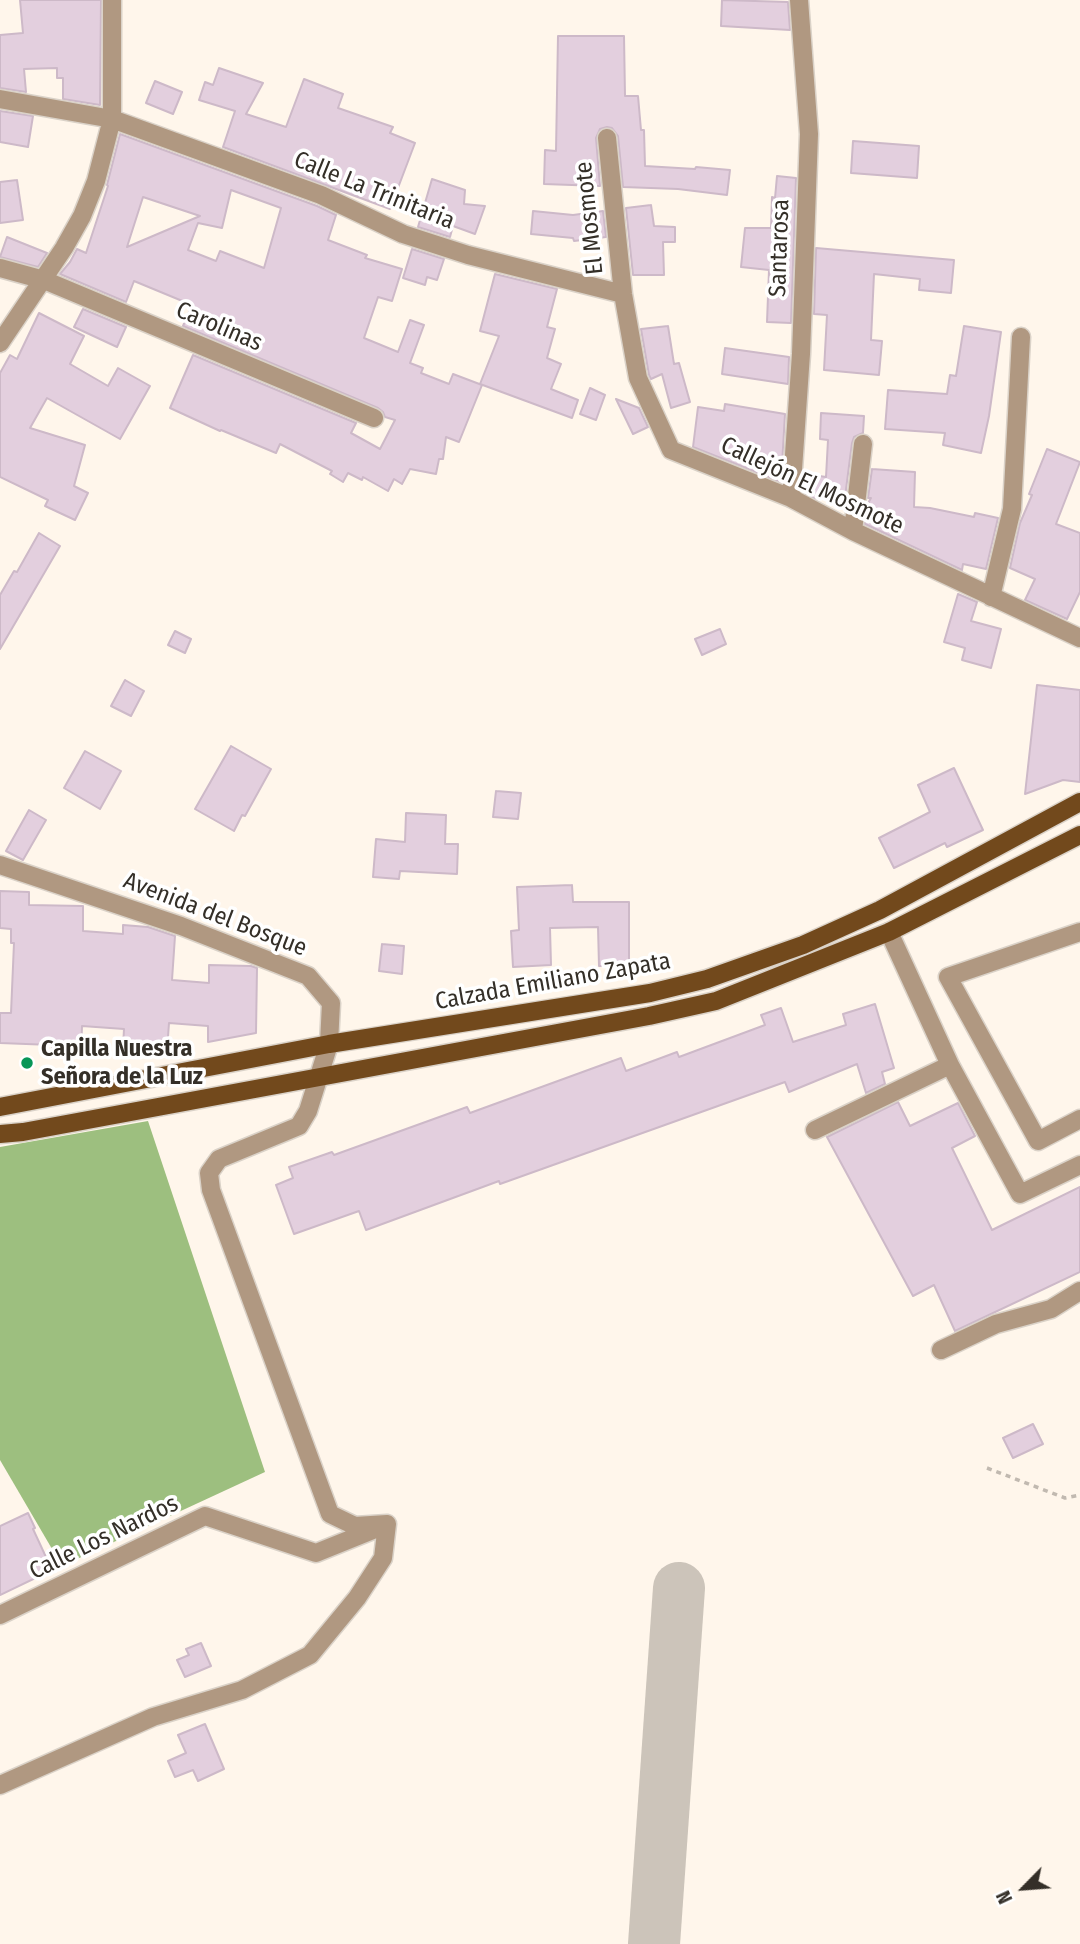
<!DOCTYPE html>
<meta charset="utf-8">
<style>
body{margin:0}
#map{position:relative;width:1080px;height:1944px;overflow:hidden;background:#fff6eb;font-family:"Fira Sans Condensed",sans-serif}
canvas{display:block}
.north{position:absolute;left:989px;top:1853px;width:70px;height:70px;-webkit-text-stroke:5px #fff;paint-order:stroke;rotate:245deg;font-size:19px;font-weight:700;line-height:28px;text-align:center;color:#342f28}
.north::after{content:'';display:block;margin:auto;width:24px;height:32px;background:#342f28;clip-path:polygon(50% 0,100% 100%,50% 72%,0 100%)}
</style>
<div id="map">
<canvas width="1080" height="1944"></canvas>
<div class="north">N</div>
</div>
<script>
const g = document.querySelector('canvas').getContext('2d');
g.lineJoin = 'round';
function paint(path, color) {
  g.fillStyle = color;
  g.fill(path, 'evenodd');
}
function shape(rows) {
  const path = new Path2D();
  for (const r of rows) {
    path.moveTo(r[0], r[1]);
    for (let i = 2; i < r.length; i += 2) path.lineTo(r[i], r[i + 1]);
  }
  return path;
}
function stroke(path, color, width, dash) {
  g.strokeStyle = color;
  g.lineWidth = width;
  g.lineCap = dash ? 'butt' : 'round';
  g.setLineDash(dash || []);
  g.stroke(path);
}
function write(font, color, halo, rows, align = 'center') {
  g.font = font + ' "Fira Sans Condensed",sans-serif';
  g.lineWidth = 7;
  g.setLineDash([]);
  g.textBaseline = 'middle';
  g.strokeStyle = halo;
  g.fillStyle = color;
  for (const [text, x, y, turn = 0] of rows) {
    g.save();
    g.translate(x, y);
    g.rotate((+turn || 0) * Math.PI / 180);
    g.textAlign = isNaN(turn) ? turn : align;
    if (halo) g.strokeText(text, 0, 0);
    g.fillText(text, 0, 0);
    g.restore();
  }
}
paint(shape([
 [148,1121,265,1472,62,1566,0,1460,0,1147]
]), '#9dbf7f');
stroke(shape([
 [654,1944,679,1588]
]), '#ccc4ba', 52);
const building = shape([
 [20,0,101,0,100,105,63,99,63,78,57,78,57,68,24,69,26,92,0,88,0,35,23,33,20,0],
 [722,0,788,2,790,30,721,26,722,0],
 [558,36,624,36,625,96,638,96,641,130,644,130,645,166,695,169,696,167,730,170,727,195,678,189,623,187,618,136,612,128,607,127,600,129,596,138,600,186,544,184,545,150,556,151,558,36],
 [219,68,263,83,246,114,286,127,304,79,343,94,338,108,393,127,390,133,415,143,390,209,223,147,235,111,199,100,205,82,213,85,219,68],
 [155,81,182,92,173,114,146,103,155,81],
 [0,111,33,116,28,147,0,142,0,111],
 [120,134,317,206,336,215,328,240,367,255,365,258,402,269,392,301,378,297,364,338,398,352,410,320,424,325,410,363,423,368,421,373,449,384,453,374,482,385,459,442,446,437,443,459,439,459,436,474,410,469,402,484,394,479,388,491,363,477,362,480,348,473,343,482,330,474,332,471,280,444,276,453,221,430,220,431,170,408,193,355,356,423,351,433,380,449,395,420,385,417,383,412,378,408,183,326,192,305,134,281,126,302,60,274,70,262,77,249,86,253,108,186,107,185,120,134],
 [231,190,281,208,264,268,220,251,216,261,188,250,198,223,222,228,231,190],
 [143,197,200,216,127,247,143,197],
 [853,141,919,146,917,178,851,173,853,141],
 [777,176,796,178,791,323,767,322,769,270,741,267,745,228,771,228,772,197,775,198,777,176],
 [432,179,465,190,464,204,485,206,475,234,453,226,450,237,418,227,432,179],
 [17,180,23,220,0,223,0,182,17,180],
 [651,205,654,226,675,227,675,242,663,242,664,275,633,275,626,208,651,205],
 [533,211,573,215,603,211,606,237,574,241,573,238,531,234,533,211],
 [7,237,47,253,38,267,0,257,7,237],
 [816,248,954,260,951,293,919,290,920,279,874,274,871,340,882,341,879,375,824,370,827,315,814,314,816,248],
 [412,249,444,259,437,280,427,277,425,285,403,278,412,249],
 [495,274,557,289,547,327,555,329,547,358,561,364,551,389,578,400,572,418,480,384,499,336,480,331,495,274],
 [83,309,126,327,117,347,74,327,83,309],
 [39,313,84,336,70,364,108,386,118,368,150,386,120,439,47,398,30,428,85,445,74,486,88,493,75,520,45,506,48,500,0,477,0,373,10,355,17,359,39,313],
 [668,326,674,364,679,363,690,402,671,408,662,374,651,379,649,375,641,329,668,326],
 [964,326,1001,332,989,416,981,453,943,445,945,433,885,429,888,390,947,394,950,375,956,376,964,326],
 [725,348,789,357,788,384,722,374,725,348],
 [590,388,605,395,596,420,580,414,590,388],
 [616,399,639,408,648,427,633,434,616,399],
 [725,404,785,414,781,482,693,447,698,407,724,411,725,404],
 [821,413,864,416,863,433,854,437,852,443,845,497,821,496,821,499,814,498,804,492,806,474,826,477,828,440,820,439,821,413],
 [1047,449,1080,462,1056,524,1080,533,1080,592,1067,619,1025,600,1035,579,1010,568,1020,523,1032,495,1029,494,1047,449],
 [872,469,915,472,914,507,930,508,974,517,975,513,998,518,986,569,963,564,962,570,865,524,867,505,871,498,868,498,872,469],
 [39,533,60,546,0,649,0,595,14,571,17,572,39,533],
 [958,594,977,602,971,621,1001,629,991,668,962,660,965,648,944,642,958,594],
 [720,629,726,644,702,655,695,639,720,629],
 [175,631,191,639,185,653,168,645,175,631],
 [125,680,144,691,131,716,111,706,125,680],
 [1037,685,1080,690,1080,782,1063,780,1025,794,1037,685],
 [231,746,271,769,245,816,242,815,234,831,195,809,231,746],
 [85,751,121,771,100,809,64,788,85,751],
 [954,768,983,830,947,847,945,843,894,868,879,838,930,812,918,785,954,768],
 [496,791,521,793,518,819,493,817,496,791],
 [29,810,46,820,23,860,6,851,29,810],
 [406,813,446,815,445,844,458,844,457,874,400,871,399,879,373,877,376,839,405,842,406,813],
 [572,885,573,902,629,902,629,966,599,966,598,927,550,928,551,965,513,967,511,931,519,930,517,887,572,885],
 [0,891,29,892,29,905,83,906,83,931,123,934,123,925,148,927,175,936,172,980,209,983,209,965,251,966,257,968,256,1033,208,1042,208,1026,169,1023,167,1051,123,1048,124,1029,82,1026,81,1057,52,1055,52,1045,0,1043,0,1013,11,1013,14,943,11,943,11,929,0,928,0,891],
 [382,944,404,946,402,974,379,971,382,944],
 [875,1004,894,1068,882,1072,885,1084,866,1093,857,1064,789,1092,785,1082,500,1184,499,1181,366,1230,359,1211,294,1234,276,1185,293,1178,289,1167,332,1152,334,1155,467,1107,470,1113,621,1058,626,1071,677,1052,679,1057,765,1025,761,1015,781,1008,793,1042,846,1025,843,1014,875,1004],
 [898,1102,910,1126,958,1103,975,1136,952,1148,992,1230,1080,1187,1080,1272,955,1331,934,1285,913,1296,827,1137,898,1102],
 [1033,1424,1043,1444,1013,1458,1003,1438,1033,1424],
 [28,1513,35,1528,33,1529,52,1570,0,1595,0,1526,28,1513],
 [201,1643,211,1666,185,1677,177,1660,189,1655,186,1649,201,1643],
 [205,1724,224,1769,198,1781,193,1770,175,1777,168,1761,186,1753,178,1735,205,1724]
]);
paint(building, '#e3cfde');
stroke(building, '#cdb9c8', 2);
const minor = shape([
 [0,99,112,119,321,195,403,234,468,255,623,294],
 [607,138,623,294,638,378,671,450,791,498,853,531,1080,638],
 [0,268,44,280,374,418],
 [0,343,64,248,82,216,96,181,112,119,112,0],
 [791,498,801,354,809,134,799,0],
 [853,531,863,444],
 [991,597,1012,509,1021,337],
 [0,865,181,926,308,976,331,1003,329,1044,308,1111,299,1126,219,1159,209,1173,211,1190,330,1514,355,1526,387,1524],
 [1080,932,948,977,1038,1141,1080,1119],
 [950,1065,1020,1194,1080,1165],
 [815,1130,950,1065,889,932],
 [941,1350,996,1324,1051,1309,1080,1291],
 [0,1615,205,1516,316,1553,373,1530],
 [0,1785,153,1717,242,1690,310,1655,357,1598,383,1558,387,1524]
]);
const major = shape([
 [0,1107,329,1044,650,993,707,979,803,945,880,910,1080,802],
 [0,1134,23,1132,649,1016,716,1001,889,932,1080,835]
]);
stroke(minor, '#dad2c8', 21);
stroke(major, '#dad2c8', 21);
stroke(shape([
 [987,1468,1065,1498,1080,1495]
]), '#c1b9b0', 3.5, [5, 5]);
stroke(minor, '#b09881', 18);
stroke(major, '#72491c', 18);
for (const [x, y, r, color] of [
 [27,1063,7,"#079657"]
]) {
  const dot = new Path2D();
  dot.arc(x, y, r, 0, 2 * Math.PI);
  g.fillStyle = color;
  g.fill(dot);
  stroke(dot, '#fff', 2.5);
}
write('24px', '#342f28', '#fff', [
 ["Calle La Trinitaria",374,191,22],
 ["El Mosmote",590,218,-96],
 ["Santarosa",780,248,-88],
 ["Carolinas",219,327,23],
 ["Callejón El Mosmote",812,486,25],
 ["Avenida del Bosque",215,915,21],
 ["Calzada Emiliano Zapata",553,982,-10],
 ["Calle Los Nardos",104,1538,-26]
]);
write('bold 24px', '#342f28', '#fff', [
 ["Capilla Nuestra",41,1049],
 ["Señora de la Luz",41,1077]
], 'left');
</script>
